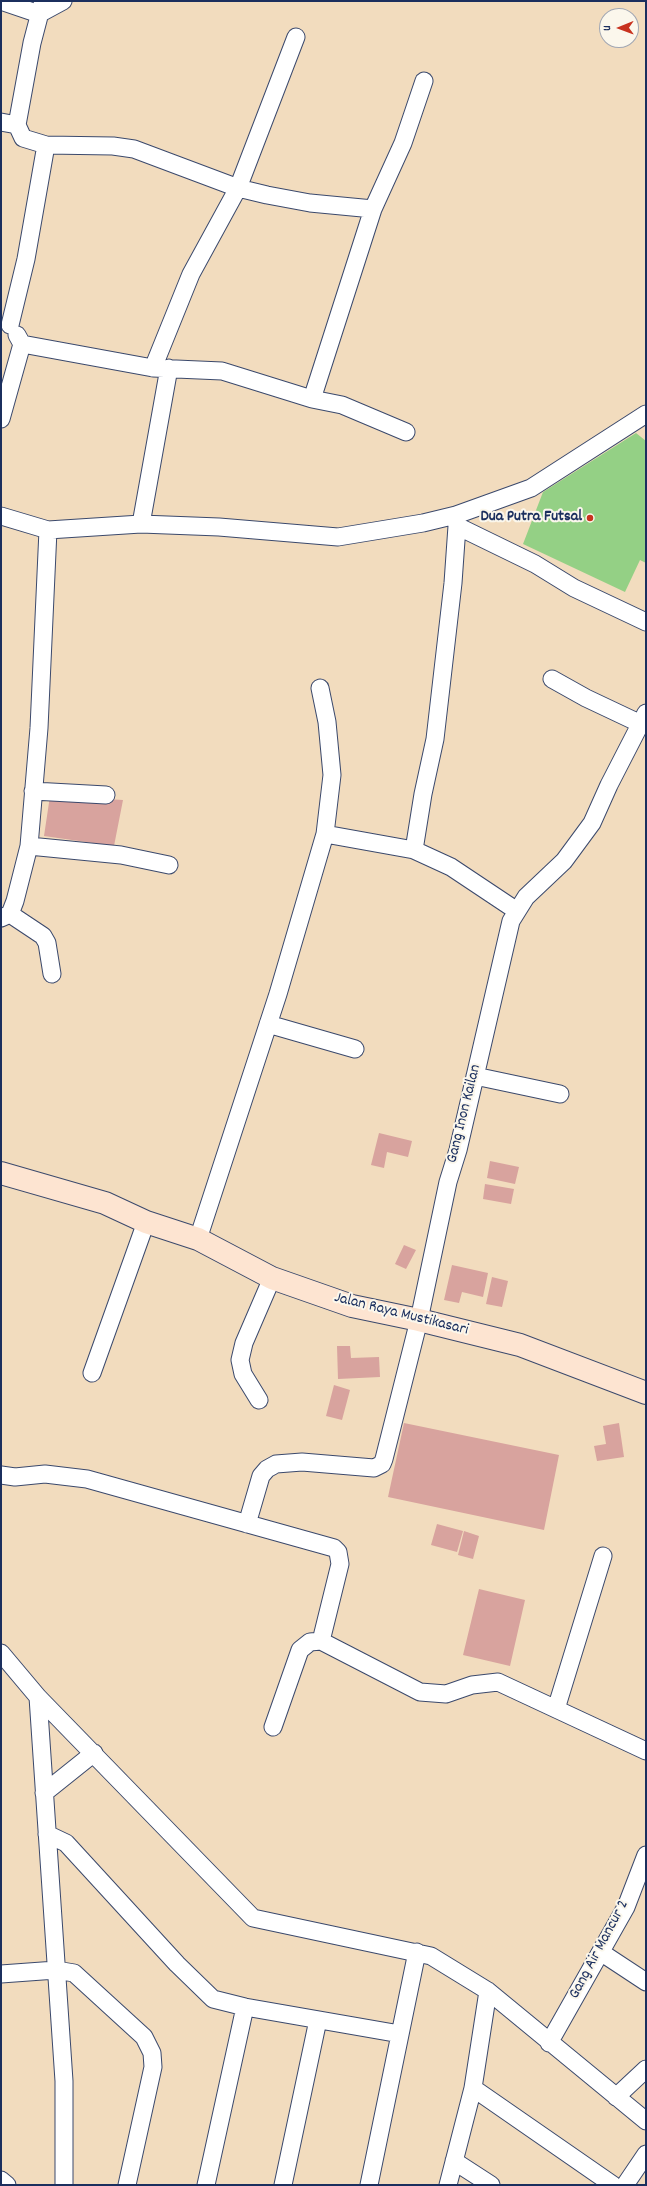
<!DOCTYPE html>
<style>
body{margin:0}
#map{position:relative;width:647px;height:2186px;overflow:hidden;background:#f2dcbe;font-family:Dekko,sans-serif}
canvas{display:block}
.frame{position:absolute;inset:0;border:2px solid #1b2f5e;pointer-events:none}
.north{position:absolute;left:599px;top:8px;width:40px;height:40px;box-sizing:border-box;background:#fbf7ec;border:1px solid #a1a7b3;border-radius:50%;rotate:269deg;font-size:11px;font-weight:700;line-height:16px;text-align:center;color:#1b2f5e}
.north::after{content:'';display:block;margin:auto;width:14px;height:18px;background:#c8321e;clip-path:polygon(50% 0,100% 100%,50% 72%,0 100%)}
</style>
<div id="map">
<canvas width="647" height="2186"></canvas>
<div class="frame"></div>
<div class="north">U</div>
</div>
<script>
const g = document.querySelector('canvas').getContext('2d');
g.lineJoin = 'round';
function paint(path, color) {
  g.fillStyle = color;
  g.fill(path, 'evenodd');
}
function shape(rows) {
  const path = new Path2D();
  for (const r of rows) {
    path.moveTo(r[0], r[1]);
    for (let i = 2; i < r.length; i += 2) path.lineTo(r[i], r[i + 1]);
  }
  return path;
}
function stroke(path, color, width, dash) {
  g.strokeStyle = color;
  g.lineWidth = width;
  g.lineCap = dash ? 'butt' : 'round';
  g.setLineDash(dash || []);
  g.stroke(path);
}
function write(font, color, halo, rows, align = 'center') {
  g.font = font + ' Dekko,sans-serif';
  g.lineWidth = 4;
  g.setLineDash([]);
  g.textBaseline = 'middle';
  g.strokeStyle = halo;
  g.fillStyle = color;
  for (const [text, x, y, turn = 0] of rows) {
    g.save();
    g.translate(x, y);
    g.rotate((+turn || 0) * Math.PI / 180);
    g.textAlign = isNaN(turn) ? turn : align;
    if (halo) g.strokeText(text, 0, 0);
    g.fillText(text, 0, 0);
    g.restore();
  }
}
paint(shape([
 [636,433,646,441,646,563,640,560,625,592,523,544,543,492]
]), '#94d085');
paint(shape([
 [50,796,123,800,114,846,44,836],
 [379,1133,412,1141,408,1157,387,1152,384,1168,371,1165],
 [490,1161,519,1167,515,1184,487,1178],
 [485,1184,514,1189,511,1204,483,1199],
 [404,1245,416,1250,406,1269,395,1264],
 [452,1265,488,1273,483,1297,462,1292,459,1303,444,1300],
 [492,1277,508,1281,502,1307,486,1304],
 [337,1346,350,1346,351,1358,379,1357,380,1377,338,1379],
 [334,1385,350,1390,342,1420,326,1416],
 [404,1423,559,1455,544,1530,388,1497],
 [619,1423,624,1457,597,1461,594,1446,606,1444,603,1426],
 [437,1524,463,1531,457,1552,431,1545],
 [464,1531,479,1536,473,1559,458,1555],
 [479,1589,525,1600,510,1666,463,1655]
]), '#d8a39e');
const minor = shape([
 [1,1,39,14,63,1],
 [43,1,32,43,17,125,23,138,46,145,113,146,134,149,238,188,267,195,310,203,373,209],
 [1,122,17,125],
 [10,325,26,259,46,145],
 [22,344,153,368,222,371,312,399,342,405,406,432],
 [153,368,191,274,238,188,296,37],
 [312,399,373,209,403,143,424,81],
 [1,419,22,344,17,335],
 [1,516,48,530,141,524,219,527,338,537,423,523,456,515,531,488,646,414],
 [141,524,169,368],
 [457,526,535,564,574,588,646,622],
 [552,679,586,698,641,724],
 [33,791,106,795],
 [325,834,414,850,451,867,517,911],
 [29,846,121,855,169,865],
 [414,850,423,794,435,739,453,583,457,526,456,515],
 [10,914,43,936,47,943,52,974],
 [1,918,10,914,15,901,29,846,39,728,48,530],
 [268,1024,355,1049],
 [475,1076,560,1094],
 [198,1239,278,994,325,834,332,775,327,722,320,688],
 [92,1373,146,1222],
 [259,1400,243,1374,240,1360,244,1343,272,1278],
 [1,1475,15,1477,45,1474,87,1479,334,1548,338,1552,340,1564,321,1641,420,1692,446,1694,472,1685,498,1682,646,1751],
 [247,1524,261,1476,267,1469,276,1464,302,1462,374,1468,382,1464,384,1459,419,1320,448,1182,458,1150,511,921,526,897,564,861,592,823,609,785,646,713],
 [1,1653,38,1697,253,1918,431,1956,488,1991,646,2121],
 [38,1697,64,2081,64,2185],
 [556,1709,603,1556],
 [273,1727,300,1650,310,1642,321,1641],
 [44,1793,94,1753],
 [47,1834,66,1843,177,1964,213,1999,245,2007,400,2034],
 [602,1953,646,1982],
 [1,1974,56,1970,74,1973,144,2037,152,2053,153,2067,127,2185],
 [549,2043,626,1907,646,1855],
 [473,2088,613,2185],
 [616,2097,646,2069],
 [454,2161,491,2185],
 [1,2180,7,2185],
 [206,2185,245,2007],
 [283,2185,318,2020],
 [369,2185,417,1952],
 [448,2185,473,2088,488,1991],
 [625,2185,646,2154]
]);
const secondary = shape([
 [1,1173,105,1203,146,1222,198,1239,272,1278,352,1306,419,1320,520,1345,646,1393]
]);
stroke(minor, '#3b496c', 19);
stroke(secondary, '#3b496c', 24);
stroke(minor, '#fff', 17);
stroke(secondary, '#fde4d1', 22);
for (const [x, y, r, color] of [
 [590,518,4,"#c8321e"]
]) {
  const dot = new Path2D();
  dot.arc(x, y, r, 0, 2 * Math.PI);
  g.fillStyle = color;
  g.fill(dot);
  stroke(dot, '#fbf7ec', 1.5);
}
write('bold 16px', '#1b2f5e', '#fbf7ec', [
 ["Dua Putra Futsal",582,518]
], 'right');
write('16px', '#1b2f5e', '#fbf7ec', [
 ["Gang Inon Kailan",465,1114,-76],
 ["Jalan Raya Mustikasari",401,1315,14],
 ["Gang Air Mancur 2",600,1950,-62]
]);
</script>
